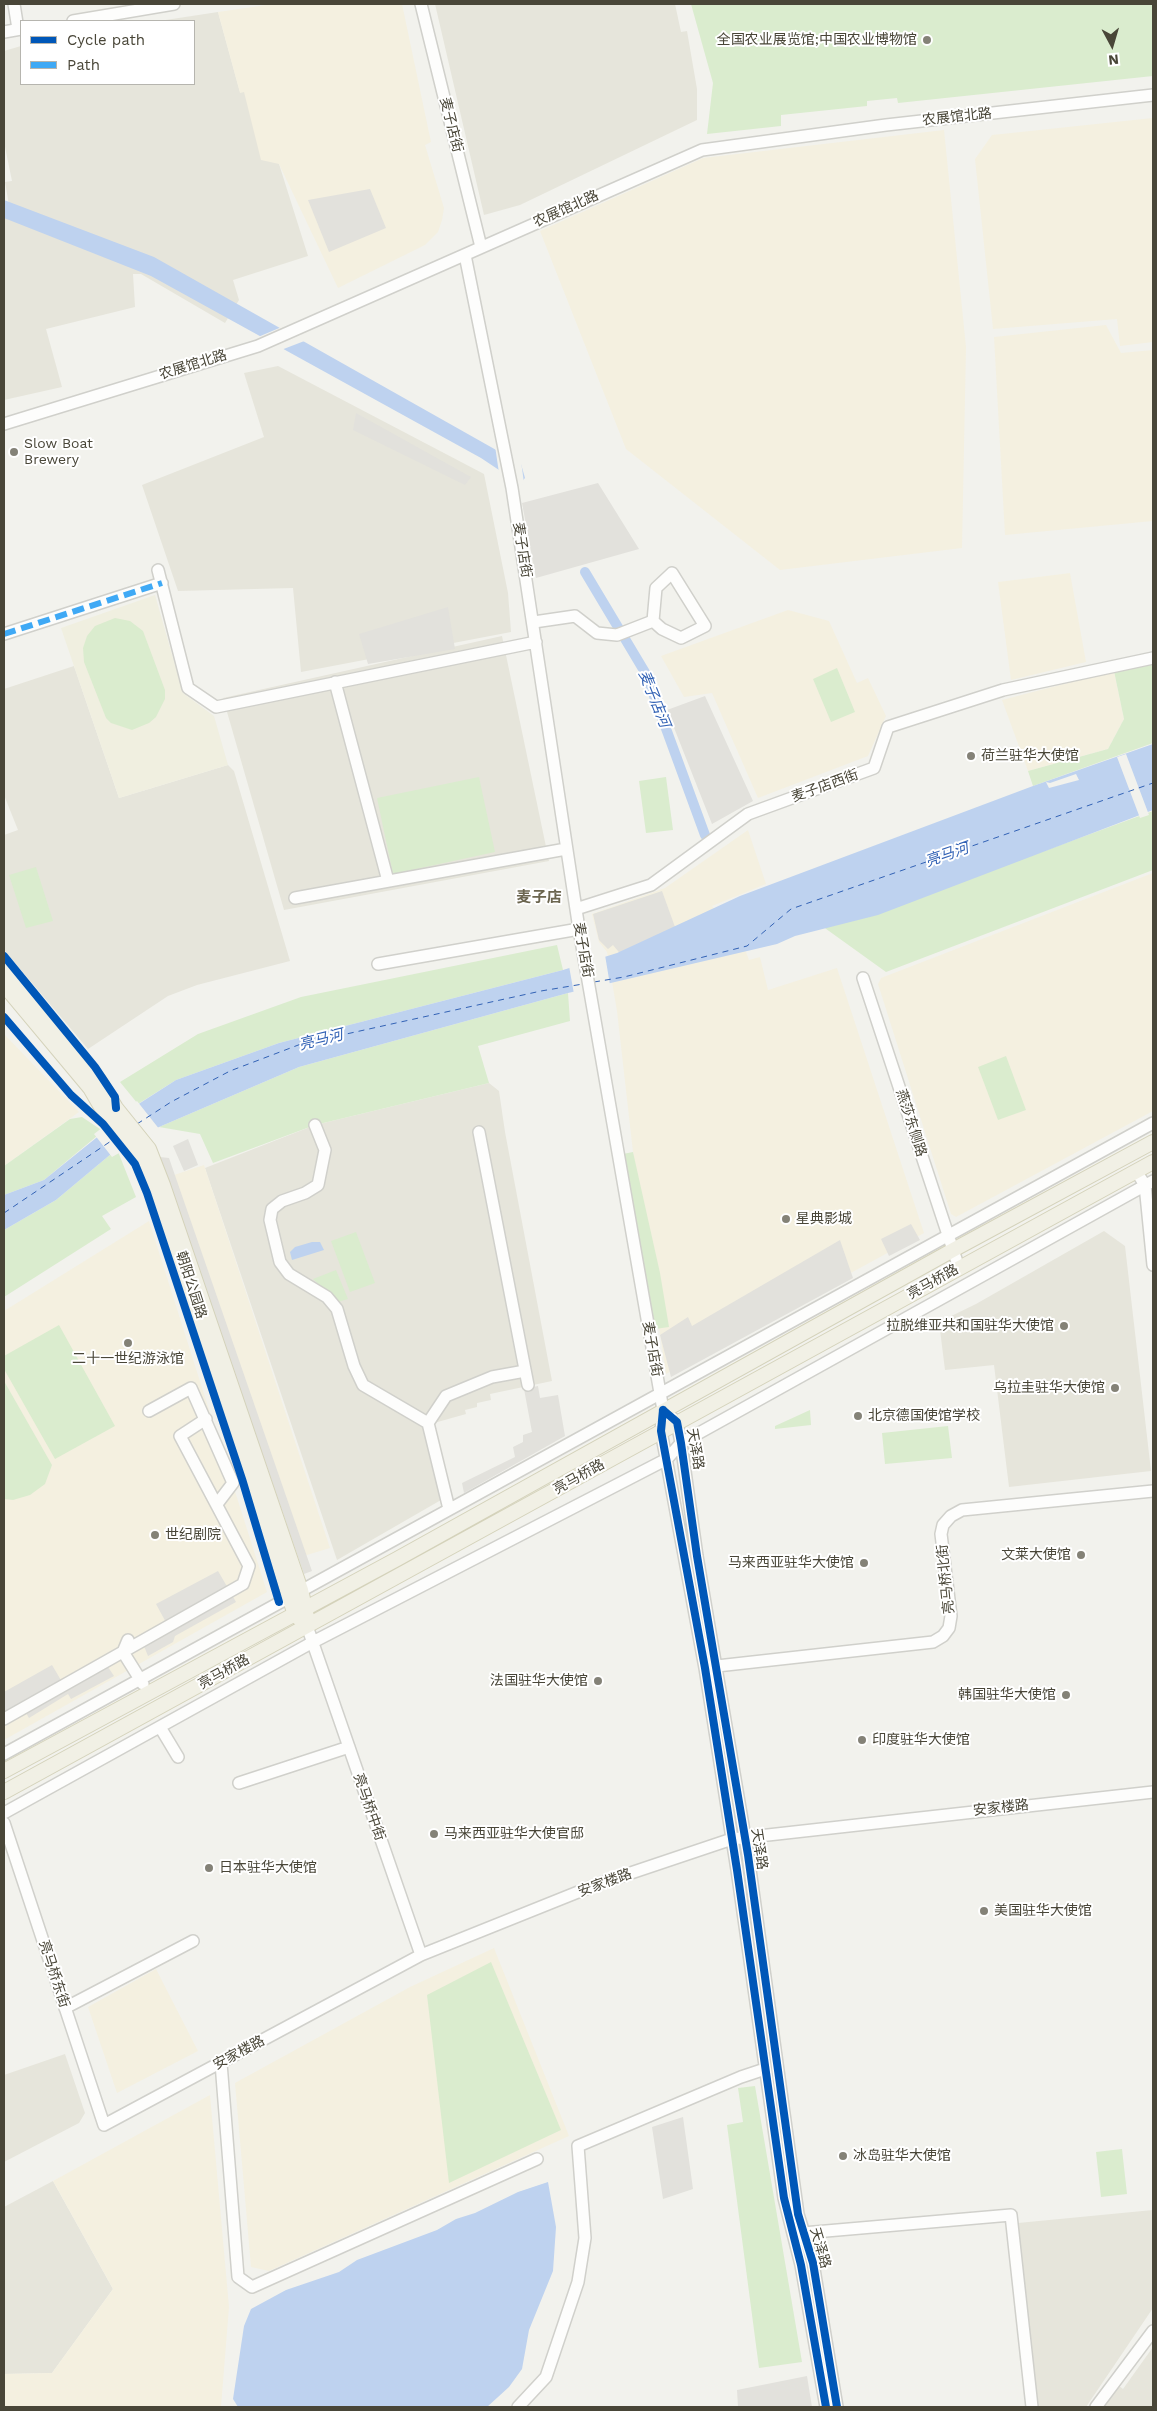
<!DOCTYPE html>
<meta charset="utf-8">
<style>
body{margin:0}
#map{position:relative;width:1157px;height:2411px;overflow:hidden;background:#f2f2ed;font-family:"Work Sans",sans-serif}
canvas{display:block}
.frame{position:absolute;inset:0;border:5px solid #494638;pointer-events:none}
.legend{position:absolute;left:20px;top:20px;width:175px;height:65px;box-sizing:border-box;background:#fff;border:1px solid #b6b5af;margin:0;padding:6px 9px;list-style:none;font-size:15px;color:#494638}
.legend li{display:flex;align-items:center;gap:10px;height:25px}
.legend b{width:25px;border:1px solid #b6b5af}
.north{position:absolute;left:1087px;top:20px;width:50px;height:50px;-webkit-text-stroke:4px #fff;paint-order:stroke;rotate:174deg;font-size:14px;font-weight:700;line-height:20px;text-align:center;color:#494638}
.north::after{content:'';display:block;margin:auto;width:18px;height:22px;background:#494638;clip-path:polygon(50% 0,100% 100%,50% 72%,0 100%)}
</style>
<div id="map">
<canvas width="1157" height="2411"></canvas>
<div class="frame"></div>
<ul class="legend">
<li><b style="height:6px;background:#0057b8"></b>Cycle path</li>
<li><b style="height:6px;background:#3fa9f5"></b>Path</li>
</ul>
<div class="north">N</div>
</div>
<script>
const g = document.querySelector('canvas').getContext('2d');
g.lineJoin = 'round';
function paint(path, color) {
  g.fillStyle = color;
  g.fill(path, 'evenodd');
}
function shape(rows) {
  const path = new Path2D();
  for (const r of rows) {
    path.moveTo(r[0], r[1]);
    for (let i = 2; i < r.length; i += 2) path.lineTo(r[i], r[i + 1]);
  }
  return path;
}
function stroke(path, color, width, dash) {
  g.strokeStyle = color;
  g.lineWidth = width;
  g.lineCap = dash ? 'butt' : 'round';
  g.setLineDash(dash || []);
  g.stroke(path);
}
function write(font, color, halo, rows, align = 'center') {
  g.font = font + ' "Work Sans","Noto Sans SC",sans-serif';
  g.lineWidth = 4;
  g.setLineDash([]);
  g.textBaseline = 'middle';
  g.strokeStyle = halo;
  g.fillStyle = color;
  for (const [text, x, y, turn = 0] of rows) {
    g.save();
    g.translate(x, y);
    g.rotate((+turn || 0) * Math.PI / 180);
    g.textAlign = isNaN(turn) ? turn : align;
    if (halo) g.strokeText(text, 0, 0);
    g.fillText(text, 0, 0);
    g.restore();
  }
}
paint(shape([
 [435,4,675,4,681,32,687,31,697,89,697,120,520,205,484,215],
 [218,12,240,92,244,91,279,164,308,256,233,280,239,300,225,323,141,274,133,274,135,307,46,329,62,387,4,400,4,204,9,205,5,182,12,181,4,142,4,51,21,46,21,84,194,84,194,21,159,21],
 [278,366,484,474,508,593,511,632,301,672,293,588,178,591,142,485,264,437,244,373],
 [502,636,549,861,284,910,223,698],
 [74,666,119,798,228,765,234,771,290,961,197,985,168,996,88,1049,4,950,4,835,18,830,4,795,4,689],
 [489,1083,499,1091,505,1132,552,1381,490,1394,491,1400,477,1403,477,1407,465,1410,466,1414,434,1423,445,1472,441,1500,337,1560,205,1168,315,1125],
 [1104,1231,1125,1246,1151,1471,1009,1487,994,1365,945,1370,939,1322,976,1304],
 [65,2054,85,2113,79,2123,4,2162,4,2075],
 [53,2181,113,2289,52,2373,4,2374,4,2207],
 [1153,2210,1153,2308,1086,2407,1037,2407,1018,2223],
 [1153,2347,1153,2407,1103,2407,1118,2385,1123,2389]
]), '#e6e5db');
paint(shape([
 [273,4,402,4,431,142,425,145,444,208,442,220,438,232,425,245,338,288,279,164,261,160,244,92,240,93,218,12],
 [1153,118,1153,342,1120,346,1117,319,993,329,975,159,992,135],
 [944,130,966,347,962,548,780,570,626,449,540,231,703,158],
 [1106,325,1121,353,1153,350,1153,521,1005,535,994,337],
 [1070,573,1086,662,1011,680,998,582],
 [788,610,829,621,857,683,868,678,886,716,868,756,758,798,712,693,684,697,661,656],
 [1114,671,1124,719,1108,749,1028,771,1002,700],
 [748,830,766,884,712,906,721,917,733,917,749,960,760,957,768,990,837,968,924,1233,666,1374,633,1152,617,1011,607,952,599,942,592,914,665,888],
 [1153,873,1153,1111,956,1217,951,1214,878,984,881,978],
 [4,1034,79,1112,4,1166],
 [204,1165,330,1548,297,1558,171,1176],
 [149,1221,267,1592,4,1740,4,1311],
 [494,1948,569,2136,269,2271,251,2267,235,2083,410,1987],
 [156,1969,198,2051,117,2093,88,2007],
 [210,2095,229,2307,221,2407,4,2407,4,2374,52,2373,113,2289,53,2181]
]), '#f4f0e0');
paint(shape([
 [155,595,183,693,214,716,228,765,119,798,61,628]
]), '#f0efe0');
paint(shape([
 [691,4,1153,4,1153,76,898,103,897,98,867,101,867,106,781,115,781,126,707,134,713,83],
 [115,618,130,621,143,631,165,690,165,699,156,717,149,723,132,730,111,723,106,718,84,662,83,648,87,636,95,626],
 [1153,663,1153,743,1033,786,1028,771,1108,749,1124,719,1114,671],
 [837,668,855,712,831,722,813,679],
 [479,777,495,852,393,874,377,798],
 [666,777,673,830,646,833,639,781],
 [1153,811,1153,870,886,972,822,926,916,898],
 [36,867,53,921,26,928,9,875],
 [557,945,563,970,279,1043,176,1080,138,1104,120,1082,198,1034,301,997],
 [568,993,570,1021,478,1046,489,1083,315,1125,213,1163,200,1134,159,1127,299,1067],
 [1006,1056,1026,1110,998,1120,978,1067],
 [82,1117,103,1131,44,1180,4,1195,4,1166,70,1119],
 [117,1149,136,1197,102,1216,111,1229,4,1297,4,1230,56,1200],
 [633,1152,660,1273,669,1327,655,1329,618,1155],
 [356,1232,375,1283,350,1292,331,1241],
 [336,1270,348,1299,338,1302,313,1279],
 [59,1325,115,1426,55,1459,4,1369,4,1356],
 [4,1381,52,1465,45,1484,30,1495,13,1500,4,1499],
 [810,1410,811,1425,775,1429,775,1426],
 [948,1426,952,1458,885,1464,882,1433],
 [491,1962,561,2130,449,2183,427,1995],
 [755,2086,802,2362,759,2368,727,2125,743,2122,738,2088],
 [1122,2149,1127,2194,1101,2197,1096,2152]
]), '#daecce');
paint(shape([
 [370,189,386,228,329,252,308,200],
 [356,413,471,477,465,485,353,430],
 [598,483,639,549,536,578,522,503],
 [448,607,455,649,368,664,359,634],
 [705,696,753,801,712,824,667,710],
 [662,891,679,938,623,957,613,945,608,949,599,940,593,914],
 [188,1139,198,1165,184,1171,173,1146],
 [160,1157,169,1158,312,1571,304,1574],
 [911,1224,920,1240,889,1256,881,1239],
 [840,1240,853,1278,671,1377,660,1335,688,1317,692,1326],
 [538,1386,540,1398,558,1395,565,1436,464,1493,462,1483,515,1457,513,1447,523,1442,523,1435,532,1432,524,1389],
 [218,1571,236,1602,175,1636,173,1642,148,1656,142,1641,168,1626,156,1604],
 [106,1664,114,1676,71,1699,68,1694,29,1718,26,1713,4,1725,4,1692,52,1665,65,1687],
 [683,2117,693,2189,663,2199,652,2127],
 [807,2376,812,2407,738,2407,737,2390]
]), '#e2e1dc');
paint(shape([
 [4,200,154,257,521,464,525,478,520,484,481,458,151,276,4,218],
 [1153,744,1153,810,878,915,795,936,777,944,568,993,299,1067,159,1127,117,1149,56,1200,4,1230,4,1195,44,1180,137,1105,176,1080,279,1043,563,970,617,953,740,896,1033,786],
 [312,1242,320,1242,324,1250,292,1260,290,1252,295,1247],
 [548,2182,556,2227,553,2271,529,2330,522,2369,509,2387,487,2407,238,2407,233,2399,244,2326,251,2309,286,2290,339,2272,357,2260,437,2230,456,2219,475,2213,518,2192]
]), '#bed2ef');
paint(shape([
 [284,326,307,340,281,350,258,337],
 [495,446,521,461,524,483,522,486,499,473],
 [1126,754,1149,815,1140,818,1117,757],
 [1076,774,1079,780,1049,788,1046,782,1050,783],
 [605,955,610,985,574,994,569,966],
 [137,1101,160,1130,112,1157,94,1134]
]), '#f2f2ed');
stroke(shape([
 [585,572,646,674,705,835]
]), '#bed2ef', 10);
stroke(shape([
 [594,982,624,977,747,946,791,909,1153,783],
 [137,1124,171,1102,230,1071,301,1044,541,991,583,984],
 [4,1213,117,1137]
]), '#3262b5', 1, [6, 5]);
const minor = shape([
 [14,4,18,29],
 [421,4,481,247],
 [73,21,174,4],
 [4,32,21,29],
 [465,255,512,488,579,929,663,1410,661,1431,705,1668,737,1870,784,2198,801,2265,826,2407],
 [4,424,258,346,702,150,886,125,1153,95],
 [158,570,188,688,216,707,536,642],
 [534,622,575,616,597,633,617,635,653,621,662,629,681,638,705,626,672,573,656,588,653,621],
 [4,634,162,583],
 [335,682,388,881],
 [295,898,566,849],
 [576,909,651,885,748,814,874,768,888,727,1003,690,1153,658],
 [378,964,579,929],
 [863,978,959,1268],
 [315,1125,325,1150,318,1185,305,1193,282,1201,272,1209,270,1220,280,1262,289,1274,327,1297,337,1309,354,1366,363,1385,428,1423],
 [479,1132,528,1385],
 [1136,1171,1145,1185,1153,1265],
 [663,1410,677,1422,681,1443,697,1556,748,1855,798,2214,813,2263,837,2407],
 [149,1411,191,1388,233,1483,217,1504],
 [449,1509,428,1423,446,1396,492,1377,525,1371],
 [307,1626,421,1955],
 [128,1640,123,1652,143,1684],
 [708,1667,933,1642,943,1636,949,1628,951,1616,941,1534,943,1525,951,1516,962,1510,1153,1491],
 [4,1719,243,1584,249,1566,180,1436,206,1419],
 [160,1727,178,1757],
 [4,1754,1153,1123],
 [239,1783,349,1747],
 [4,1813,313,1642,667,1459,681,1443,1153,1181],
 [4,1823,104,2125,421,1955,598,1884,732,1839,1153,1792],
 [65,2008,193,1941],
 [221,2063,238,2277,252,2287,537,2159],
 [803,2233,1011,2215,1032,2407],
 [518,2407,546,2377,578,2282,585,2238,578,2146,741,2077,765,2069],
 [1096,2407,1153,2331]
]);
const major = shape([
 [4,969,99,1080,116,1108,149,1149,163,1185,301,1590,307,1617],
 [4,985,90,1088,101,1107,140,1157,154,1189,250,1475,295,1615,301,1620],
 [4,1771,397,1559,953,1250,1153,1142],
 [4,1792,1153,1162]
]);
stroke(minor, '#d0d0cb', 14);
stroke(major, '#d4d2ba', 16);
stroke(minor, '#fdfdfc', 11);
stroke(major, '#f1f0e5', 14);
stroke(shape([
 [4,634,162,583]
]), '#3fa9f5', 6, [12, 6]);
stroke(shape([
 [4,956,95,1067,115,1097,116,1108],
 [4,1017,71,1095,103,1124,135,1164,147,1193,242,1479,279,1602],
 [663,1410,677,1422,681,1443,697,1556,748,1855,798,2214,813,2263,837,2407],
 [663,1410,661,1431,705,1668,737,1870,784,2198,801,2265,826,2407]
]), '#0057b8', 8);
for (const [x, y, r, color] of [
 [927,40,5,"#848277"],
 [14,452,5,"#848277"],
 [971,756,5,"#848277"],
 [786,1219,5,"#848277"],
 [1064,1326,5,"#848277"],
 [128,1343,5,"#848277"],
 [1115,1388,5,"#848277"],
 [858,1416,5,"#848277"],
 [155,1535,5,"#848277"],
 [1081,1555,5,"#848277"],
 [864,1563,5,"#848277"],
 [598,1681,5,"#848277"],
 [1066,1695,5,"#848277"],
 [862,1740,5,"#848277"],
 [434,1834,5,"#848277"],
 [209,1868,5,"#848277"],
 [984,1911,5,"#848277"],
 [843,2156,5,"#848277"]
]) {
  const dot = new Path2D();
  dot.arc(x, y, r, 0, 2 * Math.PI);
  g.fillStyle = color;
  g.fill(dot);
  stroke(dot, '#fff', 2);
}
write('14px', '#494638', '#fff', [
 ["全国农业展览馆;中国农业博物馆",917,40,"right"],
 ["Slow Boat",24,444],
 ["Brewery",24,460],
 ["荷兰驻华大使馆",981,756],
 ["星典影城",796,1219],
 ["拉脱维亚共和国驻华大使馆",1054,1326,"right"],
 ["二十一世纪游泳馆",128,1359,"center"],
 ["乌拉圭驻华大使馆",1105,1388,"right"],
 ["北京德国使馆学校",868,1416],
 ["世纪剧院",165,1535],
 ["文莱大使馆",1071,1555,"right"],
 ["马来西亚驻华大使馆",854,1563,"right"],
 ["法国驻华大使馆",588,1681,"right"],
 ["韩国驻华大使馆",1056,1695,"right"],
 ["印度驻华大使馆",872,1740],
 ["马来西亚驻华大使官邸",444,1834],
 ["日本驻华大使馆",219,1868],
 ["美国驻华大使馆",994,1911],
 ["冰岛驻华大使馆",853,2156]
], 'left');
write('14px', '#494638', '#fff', [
 ["农展馆北路",957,117,-6],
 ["麦子店街",451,125,76],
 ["农展馆北路",566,209,-24],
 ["农展馆北路",193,365,-17],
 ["麦子店街",522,550,81],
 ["麦子店西街",825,786,-20],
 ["麦子店街",583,950,80],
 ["燕莎东侧路",911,1123,72],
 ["亮马桥路",933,1282,-29],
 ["朝阳公园路",191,1285,72],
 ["麦子店街",652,1349,80],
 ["天泽路",695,1449,80],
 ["亮马桥路",579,1477,-29],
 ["亮马桥北街",946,1579,-96],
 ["亮马桥路",224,1672,-29],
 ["亮马桥中街",369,1807,71],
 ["安家楼路",1001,1808,-6],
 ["天泽路",759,1849,81],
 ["安家楼路",605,1883,-20],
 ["亮马桥东街",54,1974,72],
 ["安家楼路",239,2053,-28],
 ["天泽路",820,2248,74]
]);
write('italic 15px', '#3262b5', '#fff', [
 ["麦子店河",654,699,68],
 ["亮马河",947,855,-19],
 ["亮马河",321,1040,-14]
]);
write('bold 15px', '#6c6650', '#fff', [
 ["麦子店",539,898]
]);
</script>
